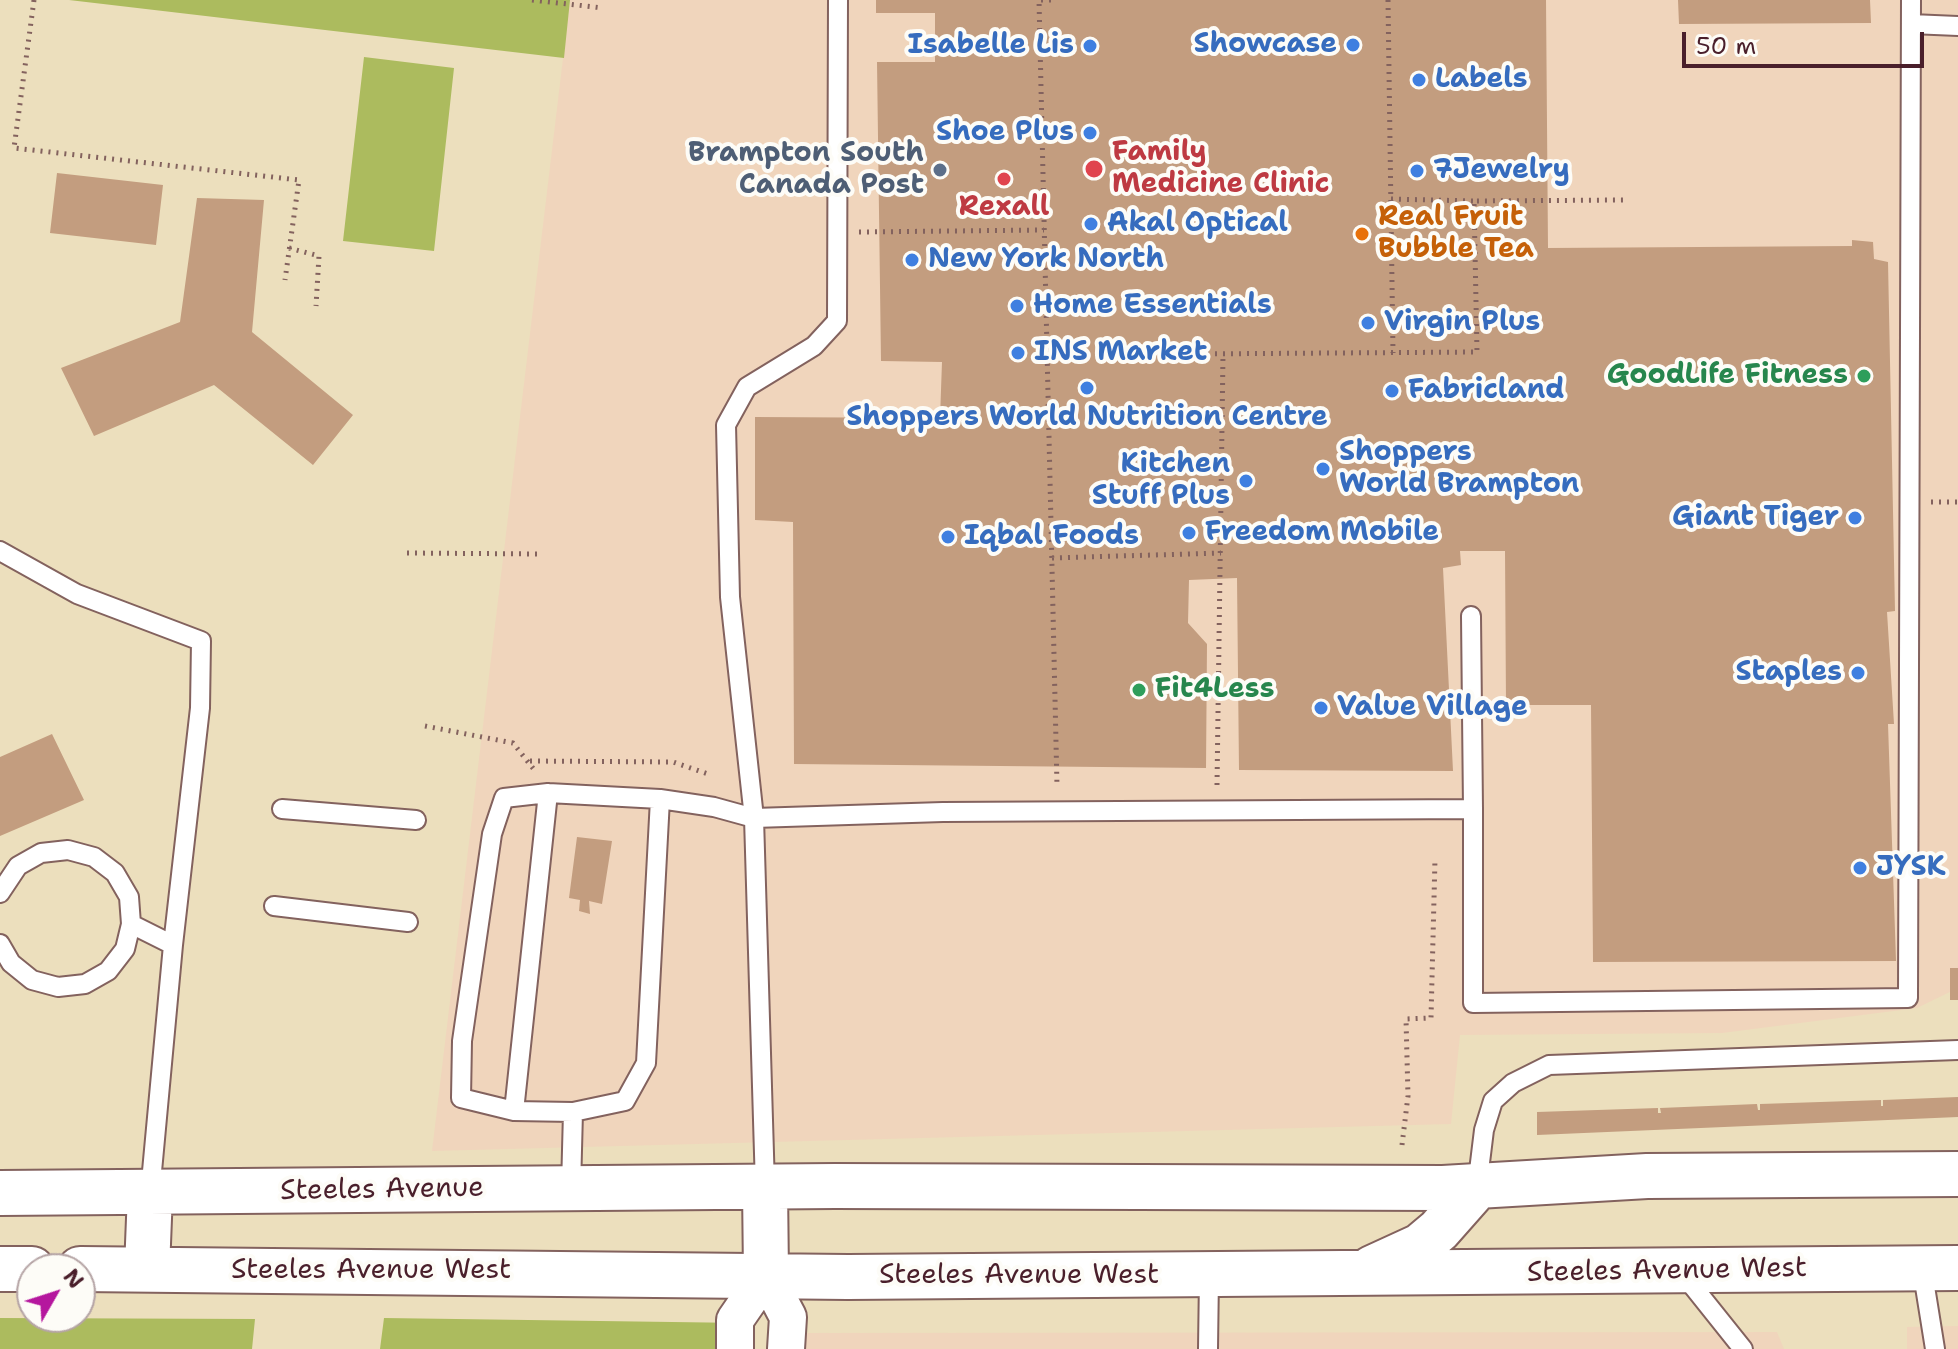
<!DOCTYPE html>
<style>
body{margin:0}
#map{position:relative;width:1958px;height:1349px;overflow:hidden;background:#ecdfbd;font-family:"Shantell Sans",sans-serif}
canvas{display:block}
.north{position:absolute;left:16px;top:1253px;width:80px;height:80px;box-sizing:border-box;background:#fdfcf7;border:2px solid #b5a4a5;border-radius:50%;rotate:51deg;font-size:22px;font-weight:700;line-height:32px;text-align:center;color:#4a1f2b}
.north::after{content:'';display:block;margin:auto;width:28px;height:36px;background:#b5179e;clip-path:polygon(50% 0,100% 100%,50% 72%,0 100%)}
.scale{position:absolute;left:1682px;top:32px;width:242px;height:36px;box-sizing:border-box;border:4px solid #4a1f2b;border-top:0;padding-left:10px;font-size:24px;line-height:28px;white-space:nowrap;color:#4a1f2b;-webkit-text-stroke:6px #fdfcf7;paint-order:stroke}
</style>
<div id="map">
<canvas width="1958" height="1349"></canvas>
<div class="north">N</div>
<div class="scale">50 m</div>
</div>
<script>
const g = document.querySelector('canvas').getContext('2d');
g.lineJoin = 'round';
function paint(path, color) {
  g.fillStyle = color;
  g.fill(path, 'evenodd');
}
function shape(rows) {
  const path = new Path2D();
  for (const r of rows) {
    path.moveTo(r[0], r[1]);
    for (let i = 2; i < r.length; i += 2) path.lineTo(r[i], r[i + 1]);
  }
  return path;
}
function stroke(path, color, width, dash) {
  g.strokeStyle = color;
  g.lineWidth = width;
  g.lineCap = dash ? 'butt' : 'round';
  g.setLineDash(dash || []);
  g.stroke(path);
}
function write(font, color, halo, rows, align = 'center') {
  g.font = font + ' "Shantell Sans",sans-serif';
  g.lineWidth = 8;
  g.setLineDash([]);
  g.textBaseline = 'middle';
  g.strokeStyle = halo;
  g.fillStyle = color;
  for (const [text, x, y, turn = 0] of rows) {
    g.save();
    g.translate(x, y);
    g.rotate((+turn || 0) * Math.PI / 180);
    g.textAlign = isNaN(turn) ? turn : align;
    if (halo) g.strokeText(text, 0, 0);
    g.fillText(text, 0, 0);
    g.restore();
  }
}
paint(shape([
 [570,0,1958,0,1958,988,1917,1008,1722,1033,1460,1035,1451,1124,432,1151],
 [1958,1326,1958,1349,1907,1349,1907,1327],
 [1777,1332,1784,1349,804,1349,803,1333]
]), '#f0d5bc');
paint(shape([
 [69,0,570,0,564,58],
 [364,57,454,68,434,251,343,241],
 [0,1318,255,1319,252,1349,0,1349],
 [384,1318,744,1323,743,1349,380,1349]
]), '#acbb5e');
paint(shape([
 [876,0,1546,0,1548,248,1852,246,1852,240,1873,242,1874,259,1888,262,1895,611,1887,612,1894,724,1888,724,1896,961,1593,962,1591,705,1506,705,1505,551,1460,551,1461,565,1443,568,1453,771,1239,770,1237,578,1189,580,1188,623,1207,644,1206,768,794,764,793,522,755,520,755,417,940,418,942,362,881,361,877,62,935,62,935,13,876,13],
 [1678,0,1870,0,1871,23,1679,24],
 [57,173,163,185,156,245,50,233],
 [197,198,264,200,252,332,353,415,313,465,214,385,94,436,61,368,180,322],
 [52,734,84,800,0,836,0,757],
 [577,837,612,841,602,904,589,901,590,914,579,911,580,900,569,898],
 [1950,968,1958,968,1958,1000,1950,1000],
 [1958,1097,1958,1117,1537,1135,1537,1112,1658,1108,1658,1113,1661,1113,1660,1108,1757,1104,1758,1110,1760,1110,1760,1104,1881,1100,1881,1106,1883,1106,1883,1100]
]), '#c39d7f');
const service = shape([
 [1911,24,1958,26],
 [0,551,77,594,201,641,200,708,173,945,150,1193],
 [1471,616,1473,809],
 [660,799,646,1063,625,1101,573,1112,514,1111,461,1098,462,1041,492,834,504,798,548,793,660,799,714,807,754,818,943,812,1473,809,1473,1003,1908,998,1911,0],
 [282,809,416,820],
 [0,893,18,866,41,853,68,850,94,857,115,873,129,897,131,924,125,949,108,971,85,984,58,987,32,980,11,963,0,944],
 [274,906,408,922],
 [131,924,173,945],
 [514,1111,548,793],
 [765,1187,754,818,730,597,726,425,747,387,814,346,837,321,838,0],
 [1477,1187,1484,1130,1493,1101,1513,1083,1549,1065,1958,1050],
 [571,1188,573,1112],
 [1922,1268,1935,1349],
 [1683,1274,1743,1349],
 [1208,1349,1209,1276]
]);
const minor = shape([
 [735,1349,735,1320,766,1275,788,1317,786,1349]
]);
const secondary = shape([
 [765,1187,766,1275],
 [0,1193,835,1186,1443,1188,1647,1176,1958,1174],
 [1372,1268,1420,1246,1439,1230,1477,1187],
 [0,1269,32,1269],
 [80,1269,848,1277,1958,1268],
 [147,1269,150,1193]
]);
stroke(service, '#83625e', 22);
stroke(minor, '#83625e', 40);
stroke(secondary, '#83625e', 48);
stroke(shape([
 [34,0,14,148,299,180,285,280],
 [532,0,603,8],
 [1051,0,1039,0,1057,786],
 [1388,0,1393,353],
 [1391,199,1474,201],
 [859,232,1044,230],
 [289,248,319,256,316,306],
 [1047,355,1477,352,1474,201,1623,200],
 [1931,502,1958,502],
 [407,553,539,554],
 [1052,558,1221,553],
 [425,726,513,743,536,772],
 [530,761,673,762,711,775],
 [1217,785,1223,354],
 [1402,1145,1408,1096,1406,1019,1431,1018,1435,859]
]), '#83625e', 5, [2, 6]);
stroke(service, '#fff', 18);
stroke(minor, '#fff', 36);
stroke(secondary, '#fff', 44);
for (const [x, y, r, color] of [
 [1353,45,8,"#3f7fe0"],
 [1090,46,8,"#3f7fe0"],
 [1419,80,8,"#3f7fe0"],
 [1090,133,8,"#3f7fe0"],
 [1094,169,10,"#e0444e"],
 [940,170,8,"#5c6f8a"],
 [1417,171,8,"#3f7fe0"],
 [1004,179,8,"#e0444e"],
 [1091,224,8,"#3f7fe0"],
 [1362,234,8,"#e8710a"],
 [912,260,8,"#3f7fe0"],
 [1017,306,8,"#3f7fe0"],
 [1368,323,8,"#3f7fe0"],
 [1018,353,8,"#3f7fe0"],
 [1864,376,8,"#2e9e5b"],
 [1087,388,8,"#3f7fe0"],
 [1392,391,8,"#3f7fe0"],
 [1323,469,8,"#3f7fe0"],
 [1246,481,8,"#3f7fe0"],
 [1855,518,8,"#3f7fe0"],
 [1189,533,8,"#3f7fe0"],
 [948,537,8,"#3f7fe0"],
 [1858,673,8,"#3f7fe0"],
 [1139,690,8,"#2e9e5b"],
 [1321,708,8,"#3f7fe0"],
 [1860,868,8,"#3f7fe0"]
]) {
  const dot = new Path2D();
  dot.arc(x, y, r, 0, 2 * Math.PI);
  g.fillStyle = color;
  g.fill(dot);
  stroke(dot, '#fdfcf7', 3);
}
write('bold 28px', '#366cbe', '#fdfcf7', [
 ["Showcase",1337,45,"right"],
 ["Isabelle Lis",1074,46,"right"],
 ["Labels",1435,80],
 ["Shoe Plus",1074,133,"right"],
 ["7Jewelry",1433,171],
 ["Akal Optical",1107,224],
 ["New York North",928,260],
 ["Home Essentials",1033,306],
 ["Virgin Plus",1384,323],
 ["INS Market",1034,353],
 ["Fabricland",1408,391],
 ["Shoppers World Nutrition Centre",1087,418,"center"],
 ["Shoppers",1339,453],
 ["World Brampton",1339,485],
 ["Kitchen",1230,465,"right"],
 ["Stuff Plus",1230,497,"right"],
 ["Giant Tiger",1839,518,"right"],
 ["Freedom Mobile",1205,533],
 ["Iqbal Foods",964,537],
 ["Staples",1842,673,"right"],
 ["Value Village",1337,708],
 ["JYSK",1876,868]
], 'left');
write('bold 28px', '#be3a42', '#fdfcf7', [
 ["Family",1112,153],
 ["Medicine Clinic",1112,185],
 ["Rexall",1004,208,"center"]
], 'left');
write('bold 28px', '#4e5e75', '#fdfcf7', [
 ["Brampton South",924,154],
 ["Canada Post",924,186]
], 'right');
write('bold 28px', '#c56008', '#fdfcf7', [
 ["Real Fruit",1378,218],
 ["Bubble Tea",1378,250]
], 'left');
write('bold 28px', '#27864d', '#fdfcf7', [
 ["GoodLife Fitness",1848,376],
 ["Fit4Less",1155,690,"left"]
], 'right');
write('28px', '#4a1f2b', '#fdfcf7', [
 ["Steeles Avenue",382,1190,-1],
 ["Steeles Avenue West",371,1271],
 ["Steeles Avenue West",1667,1271,-1],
 ["Steeles Avenue West",1019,1276]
]);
</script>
